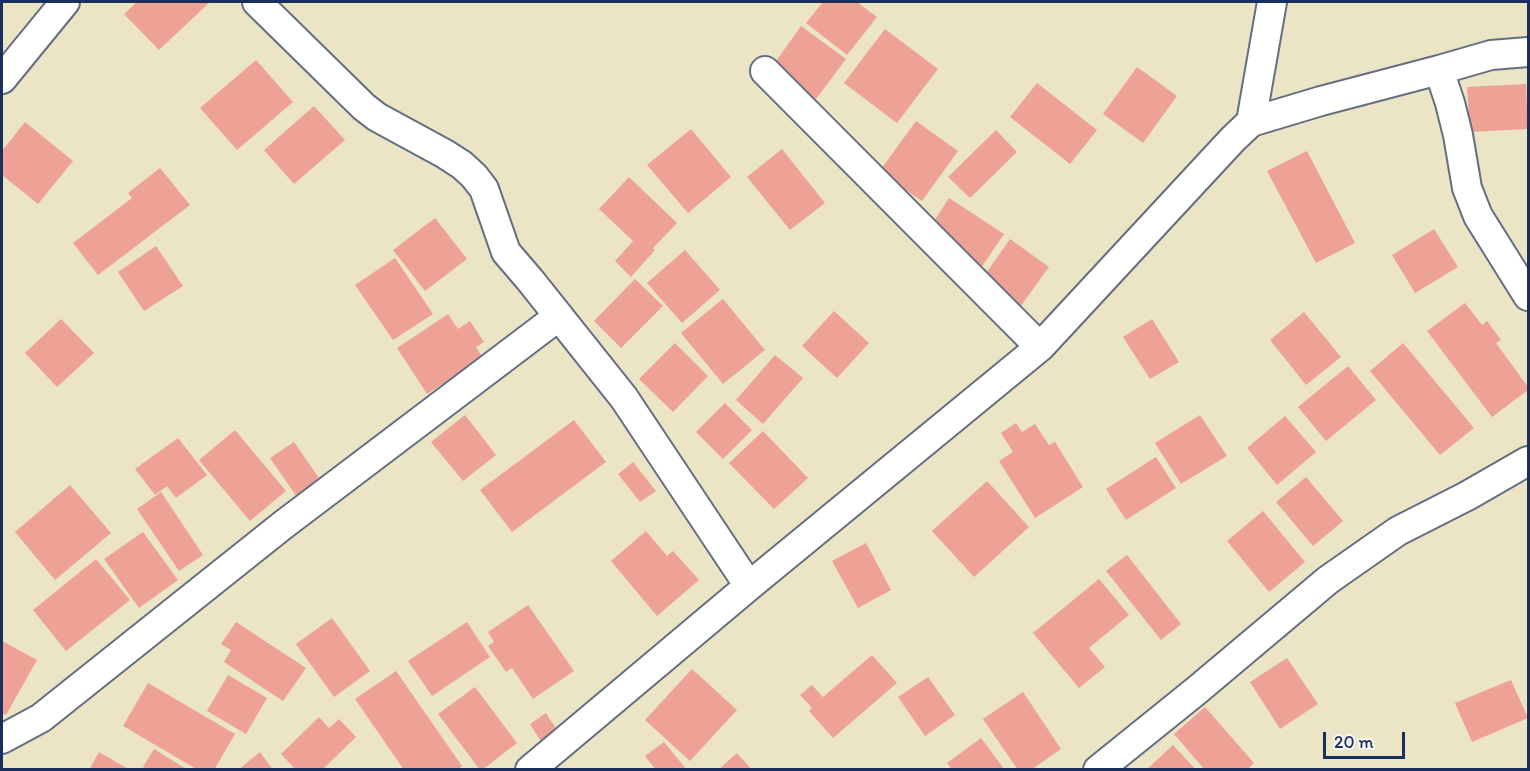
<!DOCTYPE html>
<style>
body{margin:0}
#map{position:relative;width:1530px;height:771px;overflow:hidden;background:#ebe4c5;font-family:Itim,sans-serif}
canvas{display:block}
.frame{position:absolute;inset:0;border:3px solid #1b2f5e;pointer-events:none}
.scale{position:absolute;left:1323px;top:732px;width:82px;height:27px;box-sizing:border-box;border:3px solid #1b2f5e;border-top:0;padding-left:8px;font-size:18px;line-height:21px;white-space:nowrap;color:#1b2f5e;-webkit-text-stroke:4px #f6f6f2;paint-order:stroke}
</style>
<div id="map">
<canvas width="1530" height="771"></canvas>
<div class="frame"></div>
<div class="scale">20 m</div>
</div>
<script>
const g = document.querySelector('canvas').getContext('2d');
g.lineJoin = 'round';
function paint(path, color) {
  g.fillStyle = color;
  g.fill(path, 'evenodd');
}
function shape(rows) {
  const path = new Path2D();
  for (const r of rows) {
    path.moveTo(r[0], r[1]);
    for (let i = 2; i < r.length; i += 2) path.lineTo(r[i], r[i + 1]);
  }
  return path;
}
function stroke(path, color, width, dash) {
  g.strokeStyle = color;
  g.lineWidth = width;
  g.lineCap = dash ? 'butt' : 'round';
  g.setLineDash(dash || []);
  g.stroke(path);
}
paint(shape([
 [137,2,208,2,209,3,159,50,124,14],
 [823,2,857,2,877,17,847,55,806,23],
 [801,26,846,59,813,103,769,71],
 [885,29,938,69,897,123,844,83],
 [256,60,293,102,237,150,200,108],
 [1137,67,1177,96,1143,143,1103,114],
 [1037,83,1097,130,1070,164,1010,117],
 [1526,84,1528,129,1470,132,1467,87],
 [314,106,345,140,294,184,264,150],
 [916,121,958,151,922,201,879,172],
 [25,122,73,161,38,204,2,175,2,151],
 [691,129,731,177,688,213,647,165],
 [996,130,1017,152,970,198,948,177],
 [782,149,825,203,790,230,747,177],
 [1307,151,1355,243,1316,263,1267,171],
 [160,168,190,205,98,275,73,243,132,198,128,193],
 [629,177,677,223,653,248,655,250,631,277,615,261,633,241,599,209],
 [949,198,1004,234,981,268,927,232],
 [435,218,467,259,425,291,393,250],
 [1434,229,1458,267,1415,293,1392,255],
 [1010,239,1049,267,1020,307,982,279],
 [156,246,183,286,144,311,118,272],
 [685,250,720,290,682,323,647,283],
 [395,258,433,314,393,340,355,285],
 [635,279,663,306,621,348,594,321],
 [723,299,765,350,723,384,681,333],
 [1465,303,1482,325,1487,321,1501,340,1496,343,1528,387,1528,390,1492,417,1427,331],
 [834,311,869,343,837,378,802,346],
 [1304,312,1341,357,1306,385,1270,340],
 [448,314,458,329,470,321,484,342,476,347,483,358,427,394,397,348],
 [61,319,94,353,57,387,25,353],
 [1152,319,1179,362,1150,379,1123,337],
 [675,343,708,376,673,412,639,379],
 [1403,343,1474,428,1440,455,1370,371],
 [775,355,803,378,763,424,736,400],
 [1348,366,1376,400,1326,441,1298,407],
 [725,403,752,430,723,459,696,432],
 [465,415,496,455,463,481,431,442],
 [1200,415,1227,456,1181,484,1155,443],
 [1285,416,1316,452,1277,485,1247,448],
 [574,420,606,462,512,532,480,490],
 [1016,423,1022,432,1035,424,1049,445,1055,442,1083,487,1035,518,999,461,1013,452,1001,433],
 [235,430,286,491,250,521,199,460],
 [763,431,808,478,774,509,729,463],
 [178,438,207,475,176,498,167,486,155,495,135,469],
 [294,442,321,481,297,497,270,458],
 [1156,457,1176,488,1126,520,1106,489],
 [633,462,656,491,640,502,618,474],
 [1306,477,1343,521,1313,546,1276,502],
 [987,481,1029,527,974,577,932,531],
 [70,485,111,533,55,580,15,532],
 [161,492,203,555,179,571,137,509],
 [1263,511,1305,562,1269,592,1227,541],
 [646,531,667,556,673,551,699,580,657,616,611,561],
 [143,532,178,580,139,608,104,559],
 [866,543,891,590,858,608,832,561],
 [1127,555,1181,624,1161,640,1106,571],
 [96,559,130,600,66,651,33,610],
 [1099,579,1129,615,1089,648,1105,667,1079,688,1033,633],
 [528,605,574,671,533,699,512,668,506,672,488,646,494,642,488,632],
 [332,618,370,671,334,697,296,644],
 [236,622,306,668,283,701,224,662,231,650,221,644],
 [467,622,490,657,432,696,408,661],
 [2,641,37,660,6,715,2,713],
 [872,655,897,683,833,738,809,711,812,708,800,695,812,685,823,697],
 [1287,658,1318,704,1280,729,1250,682],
 [692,669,737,710,690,761,645,720],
 [396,671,462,766,457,770,404,770,355,699],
 [228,675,267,698,246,734,207,711],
 [928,677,955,715,925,736,898,697],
 [1511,680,1528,718,1472,742,1455,703],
 [148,683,235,734,214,770,198,770,123,726],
 [475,687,517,743,482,770,480,770,438,714],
 [1023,692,1061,749,1031,770,1018,770,983,719],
 [1205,707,1254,763,1247,770,1205,770,1174,734],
 [546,713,558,732,542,743,530,724],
 [319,717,329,728,339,719,356,737,322,770,296,770,281,754],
 [981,738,1005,770,952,770,947,763],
 [664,742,687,770,656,770,645,756],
 [1173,745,1196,770,1146,770],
 [154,749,188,770,148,770,143,767],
 [99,752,130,770,89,770],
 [260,752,273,770,238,770],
 [737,753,752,770,718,770]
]), '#eea296');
const minor = shape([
 [257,2,364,107,377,117,445,154,462,165,474,176,484,189,506,252,530,280,624,398,749,586],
 [1439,70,1450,103,1458,135,1467,188,1478,216,1528,296],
 [765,71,1040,347],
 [2,79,65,2],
 [1251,122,1272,2],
 [2,739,41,718,283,525,559,316],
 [530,770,749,586,1040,347,1233,139,1251,122,1321,101,1439,70,1491,55,1528,52],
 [1098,770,1196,691,1328,580,1398,531,1467,496,1528,461]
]);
stroke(minor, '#646e82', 32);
stroke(minor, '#fff', 28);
</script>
